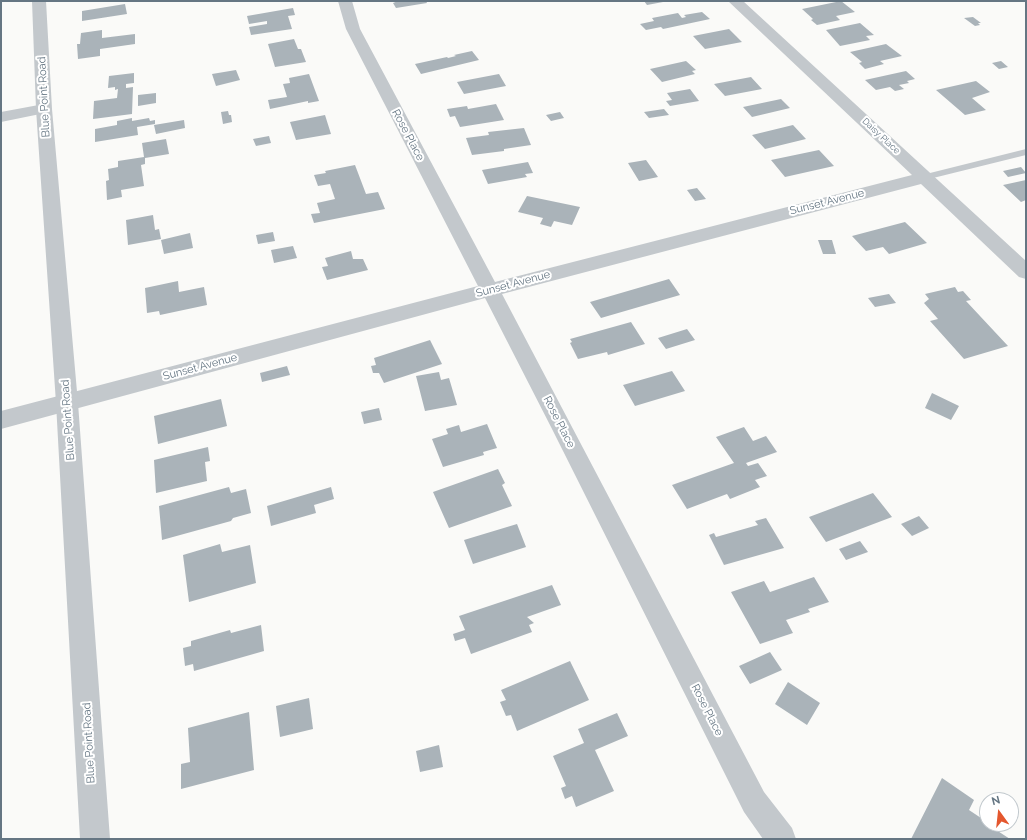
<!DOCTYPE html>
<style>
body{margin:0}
#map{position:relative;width:1027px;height:840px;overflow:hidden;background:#fafaf8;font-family:Raleway,sans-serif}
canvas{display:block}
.frame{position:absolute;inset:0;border:2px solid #657683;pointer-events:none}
.north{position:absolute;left:979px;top:792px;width:40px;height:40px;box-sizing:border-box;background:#fff;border:1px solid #c1c8cd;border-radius:50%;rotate:345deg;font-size:11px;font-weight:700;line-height:16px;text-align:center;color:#657683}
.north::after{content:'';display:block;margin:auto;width:14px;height:18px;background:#e4572e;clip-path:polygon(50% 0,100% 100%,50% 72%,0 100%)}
</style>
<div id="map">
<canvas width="1027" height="840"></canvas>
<div class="frame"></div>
<div class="north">N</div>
</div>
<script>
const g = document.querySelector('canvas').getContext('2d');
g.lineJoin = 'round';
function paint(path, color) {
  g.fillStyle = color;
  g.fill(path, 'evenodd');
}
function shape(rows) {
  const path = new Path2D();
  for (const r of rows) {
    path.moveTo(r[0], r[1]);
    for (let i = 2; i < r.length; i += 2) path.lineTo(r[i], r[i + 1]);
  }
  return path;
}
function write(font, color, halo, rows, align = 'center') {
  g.font = font + ' Raleway,sans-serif';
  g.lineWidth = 4;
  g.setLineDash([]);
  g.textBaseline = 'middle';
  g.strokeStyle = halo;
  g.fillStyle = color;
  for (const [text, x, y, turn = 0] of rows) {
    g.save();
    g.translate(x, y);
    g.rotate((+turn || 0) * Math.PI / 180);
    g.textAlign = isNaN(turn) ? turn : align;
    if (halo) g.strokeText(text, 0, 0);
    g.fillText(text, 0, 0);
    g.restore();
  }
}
paint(shape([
 [398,1,426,1,427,3,396,8,393,3],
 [644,1,663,1,663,2,647,5],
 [841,1,855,12,836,16,840,20,817,25,811,20,813,19,802,9],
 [125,4,127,14,82,21,82,11],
 [293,8,295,15,288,16,292,29,251,35,249,27,267,24,267,21,249,24,247,16],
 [702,12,710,19,663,29,661,27,646,30,640,24,654,21,652,18,678,13,682,18,686,17,684,15],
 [973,17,981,23,978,23,980,25,975,26,964,18],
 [860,23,874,35,866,36,870,40,840,46,826,30],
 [729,29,742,42,705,49,693,36],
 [102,30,102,38,135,34,135,44,100,49,100,56,78,59,77,44,80,44,81,33],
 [294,39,298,49,301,49,306,62,275,67,268,44],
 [886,44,902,56,880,61,884,64,865,69,859,63,862,62,850,52],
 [472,51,479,60,421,74,415,64,447,57,448,58,456,56,454,55],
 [686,61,696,70,692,71,695,74,662,82,650,69],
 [1001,61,1008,67,999,69,992,63],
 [236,70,240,80,216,86,212,74],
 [906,71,915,79,907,81,909,83,899,85,904,89,895,91,890,87,876,90,865,80],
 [134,73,134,83,126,84,126,88,133,87,132,114,93,119,94,101,117,98,118,89,115,90,115,87,108,88,109,76],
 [309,74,319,101,308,103,308,101,270,109,268,100,287,97,283,84,290,83,289,78],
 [499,74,506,86,464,94,457,82],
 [751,77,762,89,725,96,714,84],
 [976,81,990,92,972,98,986,110,965,115,936,90],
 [690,89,699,101,670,106,666,101,672,100,667,93],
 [156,93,156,103,138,106,138,95],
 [781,99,790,108,752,117,743,107],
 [496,104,504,120,460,127,455,116,450,117,447,109,467,106,468,109],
 [664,109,669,115,649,118,644,112],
 [228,111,229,115,231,115,232,122,223,124,221,112],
 [560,112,564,118,551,121,546,115],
 [325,115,331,134,296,140,290,122],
 [132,118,132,121,149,118,150,121,155,120,155,124,137,127,138,135,95,142,95,129,117,125,117,121],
 [184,120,185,128,156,134,154,125],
 [793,125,806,139,765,149,752,135],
 [524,128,531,145,504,149,504,151,472,155,466,138,489,135,488,132],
 [269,136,271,143,256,146,253,139],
 [166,139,169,154,145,158,145,164,141,165,144,186,121,190,122,197,107,200,106,181,109,180,108,169,118,167,118,161,144,157,142,143],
 [819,150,834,166,785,177,771,160],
 [646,160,658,177,639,181,628,163],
 [528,162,533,173,525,174,527,177,488,184,482,170],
 [355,165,366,194,378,192,385,209,314,223,311,214,320,213,317,203,335,199,330,184,318,186,314,175,326,173,325,171],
 [1021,167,1026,173,1008,177,1003,171],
 [1026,180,1026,200,1021,202,1003,185],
 [697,188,706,199,695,201,687,190],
 [527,196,580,207,572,225,554,221,551,227,540,224,543,218,518,212],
 [153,215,155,230,159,229,161,239,128,245,126,220],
 [905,222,927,243,889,254,883,247,866,251,852,236],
 [273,232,275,241,258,244,256,235],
 [190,233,193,248,164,254,161,240],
 [818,240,832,240,836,254,823,254],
 [293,246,297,258,274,263,271,250],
 [351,251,353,259,363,259,368,270,327,280,322,267,328,266,325,258],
 [669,279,680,295,601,318,590,302],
 [178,281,179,292,204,287,207,305,160,315,159,311,147,313,145,288],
 [955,287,958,292,963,291,971,300,966,301,1008,346,964,359,930,321,938,319,924,303,929,299,925,294],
 [889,294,896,303,875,307,868,298],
 [631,322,645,344,608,355,607,352,578,359,570,343,572,342,570,339],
 [687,329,695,340,666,349,658,338],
 [430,340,442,364,384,383,379,373,373,373,371,366,376,365,374,358],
 [287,366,290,375,262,382,260,373],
 [672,371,685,391,635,406,623,385],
 [439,372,441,380,449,378,457,405,425,411,416,376],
 [932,393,959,406,951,420,925,408],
 [221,399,227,426,158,444,154,416],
 [379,408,382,420,364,424,361,412],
 [487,424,497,448,483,452,484,455,443,467,432,439,448,434,446,429,459,425,461,432],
 [744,427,753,441,766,436,777,452,746,463,748,466,758,463,767,476,755,480,760,487,730,499,727,494,687,509,672,485,734,463,716,437],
 [208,447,210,461,205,462,207,481,156,493,154,460],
 [498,469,505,483,502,485,512,506,449,528,433,492],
 [229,487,231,493,246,489,251,513,233,518,231,521,162,540,159,506],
 [331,487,334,499,314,505,316,513,271,526,267,506],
 [873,493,892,517,826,542,809,517],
 [919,516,929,528,912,536,901,524],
 [766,518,784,548,724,565,709,535,714,533,716,537,758,525,755,521],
 [517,524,526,547,473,564,464,540],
 [860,541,868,552,846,560,839,549],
 [220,544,222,552,250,545,256,583,189,602,183,555],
 [814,577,829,602,808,609,810,612,786,620,793,633,760,644,731,592,764,581,770,592],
 [552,585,561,605,527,617,534,623,529,625,532,632,471,654,465,638,455,641,453,634,465,630,459,616],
 [261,625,264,651,194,671,193,664,185,666,183,648,191,646,191,641,230,630,231,633],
 [770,652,782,670,750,684,739,666],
 [570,661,589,700,517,731,511,715,506,716,500,702,506,700,501,690],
 [788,682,820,703,807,725,775,704],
 [309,698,313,729,280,737,276,706],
 [249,712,254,770,181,789,181,764,190,762,188,728],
 [617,713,628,736,595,750,614,791,576,807,572,796,565,799,561,788,566,786,553,756,584,743,578,729],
 [439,745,443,767,420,772,416,751],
 [942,778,974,800,969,810,987,822,987,824,1010,839,911,839]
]), '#aab3b9');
paint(shape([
 [1026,149,1026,155,925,180,921,177,922,175,1026,149]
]), '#c3c8cc');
paint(shape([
 [338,1,352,1,360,29,495,282,912,175,728,1,743,1,1026,261,1026,279,1019,277,921,184,502,294,764,792,792,828,796,839,763,839,744,812,551,427,485,298,1,429,1,411,478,286,346,29,338,1],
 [44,104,50,106,52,109,50,112,1,122,1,112,44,104]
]), '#c3c8cc');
paint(shape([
 [32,1,46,1,52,109,78,403,110,839,80,839,56,403,36,109,32,1]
]), '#c3c8cc');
write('9px', '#657683', '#fff', [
 ["Daisy Place",881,136,43]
]);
write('11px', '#657683', '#fff', [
 ["Blue Point Road",44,97,-93],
 ["Rose Place",408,135,62],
 ["Sunset Avenue",827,202,-14],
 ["Sunset Avenue",513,284,-15],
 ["Sunset Avenue",200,367,-15],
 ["Blue Point Road",68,420,-94],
 ["Rose Place",559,422,63],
 ["Rose Place",707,710,63],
 ["Blue Point Road",89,743,-93]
]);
</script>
